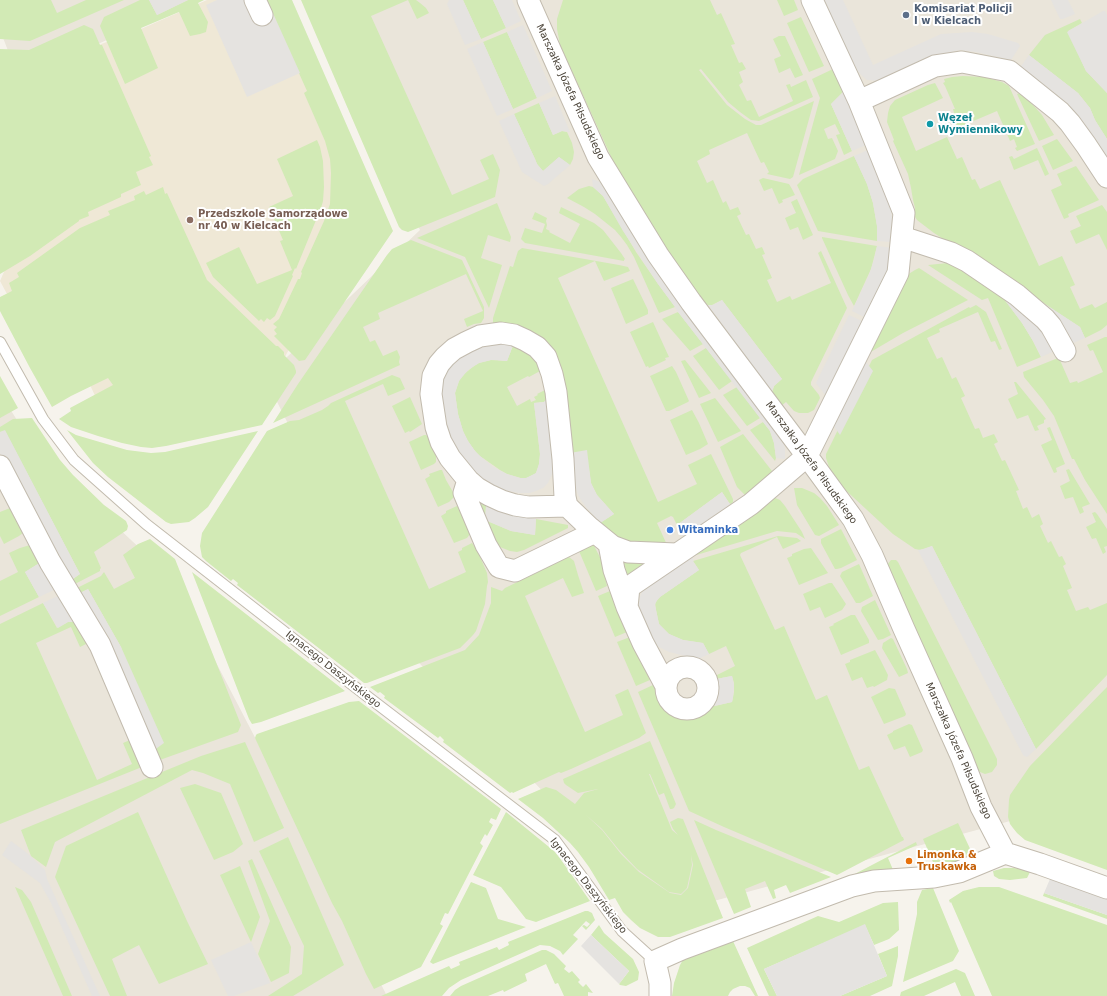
<!DOCTYPE html>
<meta charset="utf-8">
<style>
body{margin:0}
canvas{display:block;background:#f6f3ec}
</style>
<canvas width="1107" height="996"></canvas>
<script>
const g = document.querySelector('canvas').getContext('2d');
g.lineJoin = 'round';
function paint(path, color) {
  g.fillStyle = color;
  g.fill(path, 'evenodd');
}
function shape(rows) {
  const path = new Path2D();
  for (const r of rows) {
    if (r.length === 3) {
      path.moveTo(r[0] + r[2], r[1]);
      path.arc(r[0], r[1], r[2], 0, 2 * Math.PI);
      continue;
    }
    path.moveTo(r[0], r[1]);
    for (let i = 2; i < r.length; i += 2) path.lineTo(r[i], r[i + 1]);
  }
  return path;
}
function stroke(path, color, width, dash) {
  g.strokeStyle = color;
  g.lineWidth = width;
  g.lineCap = dash ? 'butt' : 'round';
  g.setLineDash(dash || []);
  g.stroke(path);
}
function write(font, color, halo, rows, align = 'center') {
  g.font = font + ' "DejaVu Sans",sans-serif';
  g.lineWidth = 4;
  g.setLineDash([]);
  g.textBaseline = 'middle';
  g.strokeStyle = halo;
  g.fillStyle = color;
  for (const [text, x, y, turn = 0] of rows) {
    g.save();
    g.translate(x, y);
    g.rotate((+turn || 0) * Math.PI / 180);
    g.textAlign = isNaN(turn) ? turn : align;
    if (halo) g.strokeText(text, 0, 0);
    g.fillText(text, 0, 0);
    g.restore();
  }
}
paint(shape([
 [0,0,197,0,19,79,0,30],
 [305,0,1107,0,1107,845,1025,817,662,915,397,640,265,378,420,230],
 [0,393,37,452,162,569,182,597,275,776,387,996,0,996]
]), '#eae5da');
paint(shape([
 [207,0,272,0,368,216,328,281,287,353,270,386,97,400,84,372,7,294,0,281,7,265,0,81,22,74,141,29]
]), '#efe8d6');
paint(shape([
 [0,0,51,0,57,13,86,0,124,0,30,41,0,39],
 [140,0,149,0,157,15,188,0,204,0,198,3,208,22,206,32,200,34,190,36,179,12,141,28,158,68,125,84,100,26,104,17],
 [266,0,292,0,393,231,305,360,299,361,274,336,277,334,274,330,277,327,273,324,279,319,298,279,300,279,302,273,301,272,324,221,330,204,331,173,330,159,325,141,304,93,307,91],
 [301,0,408,0,371,16,452,195,489,179,480,160,493,154,500,170,495,197,408,232,402,230,399,227],
 [408,0,416,0,420,3,426,8,429,13,417,19],
 [463,0,493,0,506,28,481,39],
 [563,0,710,0,717,15,721,13,735,44,731,45,739,63,742,62,746,69,739,72,743,82,739,85,747,101,751,100,759,117,793,101,786,85,790,84,791,87,806,80,813,97,759,121,751,120,740,112,728,102,701,69,699,70,727,105,745,119,756,125,761,125,814,101,793,177,790,179,767,174,769,172,764,162,761,163,747,133,709,150,710,154,697,161,707,183,713,180,723,203,726,201,730,210,738,207,741,214,737,216,746,235,749,234,756,249,762,247,765,254,762,255,772,278,767,280,777,302,790,296,792,300,831,283,818,253,821,251,847,308,811,382,811,385,819,395,820,398,814,410,808,413,799,413,794,411,786,402,781,406,772,392,774,386,782,379,722,300,710,306,706,304,665,251,619,174,560,45,557,29,557,19],
 [777,0,794,0,798,10,784,16],
 [801,17,824,66,809,72,787,23],
 [1080,19,1082,23,1068,31,1086,71,1107,93,1107,139,1095,120,1090,108,1078,93,1029,55,1045,35],
 [84,25,93,29,100,45,102,45,151,156,149,157,153,165,136,172,141,185,121,194,121,197,88,212,89,216,79,220,79,221,30,256,0,274,0,49,29,50],
 [507,32,537,98,513,109,483,42],
 [779,36,785,36,803,75,795,78,790,68,779,73,774,59,781,56,773,39],
 [833,69,843,92,831,104,852,151,844,155,836,135,840,134,835,124,824,129,828,139,832,138,838,151,835,159,799,175,820,98,812,79],
 [963,76,984,77,1002,82,1009,86,1035,144,1017,151,1015,148,1017,147,1014,139,1010,141,997,111,957,128,952,114,954,113,953,109,955,109,945,86,943,83,945,82,944,79,952,77],
 [935,83,943,98,902,117,916,151,947,137,957,159,962,157,972,180,975,179,980,189,1000,180,1039,266,1062,256,1075,285,1070,287,1080,309,1092,304,1095,308,1107,302,1107,325,1101,330,1085,338,1080,327,934,233,917,220,915,217,915,208,913,200,911,188,908,174,893,141,894,140,887,122,888,113,890,106,895,100,928,85],
 [1020,93,1033,105,1042,115,1054,135,1039,141,1017,94],
 [539,103,553,135,562,131,567,132,572,143,574,152,573,159,570,165,559,157,543,171,537,164,535,159,514,114],
 [1057,139,1073,161,1053,170,1042,146],
 [317,140,320,147,323,161,324,187,323,201,321,208,296,269,295,268,292,275,293,276,275,316,270,320,267,318,264,322,261,319,259,321,213,277,206,263,239,247,257,284,292,270,280,241,283,240,269,207,293,196,277,159],
 [1037,148,1049,174,1045,176,1038,160,1014,170,1009,157,1012,156,1014,159],
 [854,156,867,184,873,203,877,226,877,241,818,231,797,185,803,179],
 [1076,166,1099,200,1068,214,1069,217,1064,219,1051,190,1062,185,1057,174],
 [763,178,789,184,792,189,795,195,782,200,783,202,779,204,772,188,764,191,759,180],
 [589,186,593,187,603,196,636,252,658,284,675,307,659,313,634,257,627,245,621,237,615,230,595,214,584,207,567,198,579,189],
 [163,187,165,194,167,193,207,280,276,346,278,346,284,352,284,355,294,365,296,371,296,373,262,425,166,446,152,448,141,447,122,443,98,436,71,427,59,419,71,411,70,408,113,385,108,378,71,396,52,407,30,368,1,313,0,311,0,297,12,291,9,283,19,277,17,273,80,228,110,215,108,211,135,200,134,196,144,191,146,195],
 [797,199,813,235,803,240,798,227,790,230,785,218,796,213,791,202],
 [497,203,511,237,510,242,488,235,481,258,502,265,489,308,465,257,417,238],
 [1102,205,1107,212,1107,250,1099,234,1076,244,1070,231,1081,226,1076,216],
 [561,207,594,223,603,230,621,253,625,259,624,260,624,261,525,243,521,239,525,228,542,233,545,224,532,219,535,212,547,218,546,221,547,225,546,229,550,231,549,232,570,243,580,224,559,213],
 [822,237,877,246,871,269,854,306,848,295,822,238],
 [411,240,462,260,484,307,484,318,481,323,474,324,467,327,464,319,483,311,466,274,378,313,380,319,363,327,370,342,375,340,383,356,397,350,400,357,399,362,400,365,273,423,298,384,387,255,392,249],
 [522,248,619,265,628,267,630,271,604,281,595,261,558,278,658,502,697,484,688,465,711,454,733,499,733,502,731,504,730,504,722,492,677,525,673,517,671,516,657,523,668,547,631,542,625,540,616,536,600,523,614,514,597,495,591,483,589,469,570,453,557,366,493,326,493,318,510,266,513,267,518,251],
 [948,263,955,264,1004,299,1022,323,1033,341,1041,357,1017,367,988,298,982,300,928,265],
 [919,268,968,300,903,333,869,353,907,275,915,270],
 [633,279,648,310,648,314,626,324,611,288],
 [976,305,986,312,1002,349,999,350,995,341,991,342,978,312,939,329,940,332,927,338,937,359,942,357,952,379,956,377,965,396,961,398,975,429,979,428,983,438,994,434,998,442,994,444,1002,461,1005,460,1019,490,1016,491,1023,509,1027,507,1032,518,1039,514,1043,524,1040,526,1048,543,1051,541,1059,557,1062,556,1066,564,1063,566,1072,588,1067,590,1076,611,1088,607,1090,610,1107,603,1107,675,1036,749,932,546,920,550,915,549,893,534,840,485,830,470,826,458,826,454,832,442,872,360,969,307,970,308],
 [678,312,703,344,690,351,662,319],
 [653,322,669,357,665,358,666,360,649,368,648,366,646,367,630,332],
 [1105,337,1107,337,1107,514,1085,480,1074,459,1072,459,1054,416,1043,400,1024,377,1023,372,1058,358,1059,358,1070,383,1077,381,1078,383,1103,372,1093,350,1090,351,1087,345],
 [514,343,529,350,542,370,529,377,528,376,507,387,517,406,530,399,531,402,536,400,534,397,538,395,537,394,547,389,548,398,544,402,534,403,540,454,539,464,536,473,533,475,524,479,507,474,500,470,480,456,475,451,468,441,463,431,458,414,455,393,459,381,463,375,474,366,479,363,491,360,507,361],
 [706,348,732,381,719,390,693,356],
 [685,360,711,393,699,398,681,361],
 [672,366,676,372,689,401,688,402,669,411,666,411,650,376],
 [392,375,400,378,405,389,388,396,383,384,345,401,429,589,466,572,458,552,462,550,462,548,472,543,478,552,487,573,488,582,487,586,485,604,476,631,473,635,460,648,367,683,364,683,237,585,238,583,233,579,231,581,206,561,202,557,200,546,202,533,267,431,290,421,299,420,322,410,328,406,331,403],
 [0,376,18,408,0,418],
 [1014,382,1016,382,1046,419,1044,420,1044,423,1037,426,1039,430,1035,431,1028,415,1017,419,1008,399,1018,394],
 [737,387,760,418,747,426,723,395],
 [410,397,422,424,410,432,409,431,405,433,392,406],
 [715,398,741,431,718,442,700,404],
 [692,410,699,423,708,444,700,449,686,455,670,420],
 [32,418,60,460,73,475,104,505,126,521,128,526,127,530,94,552,101,568,100,569,100,571,73,585,70,581,80,574,5,431,0,432,0,427,13,419],
 [763,422,770,431,774,443,776,458,775,461,750,430],
 [1050,427,1065,464,1056,468,1057,472,1054,473,1041,445,1052,440,1047,428],
 [67,430,76,435,127,450,151,453,165,452,258,431,208,507,195,518,189,522,171,524,166,522,108,477,93,463],
 [743,434,772,471,767,479,746,496,737,487,720,447],
 [424,435,426,435,428,437,436,454,436,462,434,464,421,470,409,442],
 [1069,469,1090,504,1082,507,1084,512,1080,514,1073,497,1065,499,1060,486,1070,481,1066,470],
 [440,470,442,470,446,480,453,492,454,497,449,502,438,507,425,479,430,476,429,474],
 [794,488,802,488,814,493,820,498,827,506,839,525,819,536,815,535,797,505],
 [773,497,780,500,785,506,802,532,805,539,796,533,777,531,693,556,708,546],
 [481,500,485,502,486,506,485,520,511,531,535,535,536,519,568,525,568,528,524,550,517,552,510,551,495,545,492,540,476,508,479,502],
 [457,506,460,511,470,534,467,538,454,543,441,516,446,513,446,511],
 [10,508,12,509,24,532,19,536,4,544,0,536,0,512],
 [1095,512,1097,514,1107,529,1107,546,1104,547,1106,552,1103,554,1096,538,1092,539,1086,527,1096,522,1092,513],
 [841,529,857,560,841,568,837,569,835,569,821,543,821,539],
 [778,536,797,538,801,541,783,549,777,537,741,553,740,555,775,630,784,626,816,700,827,695,859,770,869,766,902,837,903,837,904,840,839,874,837,875,724,827,689,811,638,692,653,685,665,709,669,714,676,718,685,719,692,719,698,717,706,712,710,707,732,702,734,692,734,683,732,676,716,679,715,676,735,666,726,646,709,654,703,643,683,640,669,634,659,624,656,610,655,603,660,597,699,570,693,561],
 [150,539,175,559,241,725,238,732,157,761,121,647,88,589,78,594,75,589,101,576,104,572,114,589,135,578,123,555,138,544],
 [589,543,593,544,601,559,607,586,596,591,579,551],
 [30,545,41,562,25,572,39,597,0,616,0,581,18,572,9,553,20,548],
 [811,548,828,573,799,585,787,558,792,556,792,554,804,549],
 [626,556,646,564,625,580,622,557],
 [569,557,574,561,578,575,584,593,572,597,563,578,525,596,585,732,623,715,615,695,628,689,646,733,639,738,571,769,561,773,559,772,513,793,512,792,510,793,443,742,444,740,440,736,438,738,384,698,385,696,380,692,378,693,370,687,465,650,479,635,491,603,491,587,502,591,505,588],
 [891,560,896,560,898,562,997,759,997,765,992,772,985,774,980,772,978,770,888,568,887,565],
 [859,564,873,596,860,603,856,603,840,576,842,572],
 [192,572,345,691,261,722,252,724,249,719],
 [829,583,832,583,846,604,842,610,825,618,820,607,810,611,803,594],
 [610,591,627,632,615,637,598,596],
 [875,600,891,635,883,639,878,640,861,611,862,607],
 [43,603,57,628,68,622,77,622,88,643,80,647,71,627,36,643,97,780,132,764,123,743,130,740,142,767,0,824,0,624],
 [851,615,855,615,869,640,869,643,841,655,829,627,834,625,833,624],
 [630,637,650,680,636,686,617,642],
 [891,638,893,639,907,669,908,673,899,677,882,648,883,643],
 [875,650,881,661,888,675,887,680,874,687,873,686,867,688,862,677,852,681,845,664,850,662,850,660],
 [1107,687,1107,870,1025,840,1017,833,1013,828,1010,824,1008,817,1009,800,1010,795,1030,766],
 [889,688,895,689,906,714,905,716,884,724,871,697],
 [359,701,501,809,496,820,491,818,489,822,493,825,487,836,485,834,480,843,483,846,448,914,445,913,440,924,443,926,421,967,374,989,366,974,342,921,332,903,255,738,256,735,257,734,349,702],
 [909,724,912,725,923,750,922,752,910,757,905,746,894,750,887,735,893,732,893,731],
 [650,741,676,804,674,808,672,809,670,809,664,793,659,795,650,774,649,774,672,830,678,835,673,829,670,822,678,818,683,819,723,918,670,937,658,937,640,928,631,920,623,912,615,898,609,900,589,867,578,852,570,843,543,818,518,799,546,787,556,790,575,804,584,793,598,789,578,793,566,785,564,783,563,779],
 [586,815,602,829,619,850,637,869,669,892,681,894,687,888,692,865,691,855,693,865,688,888,681,895,670,893,639,872,621,854,602,830],
 [245,742,284,828,254,842,230,784,203,773,192,770,55,842,46,867,31,856,21,830,201,756],
 [195,784,221,793,243,844,233,852,214,860,180,788],
 [138,812,187,921,208,964,159,984,139,945,112,959,127,996,110,996,55,877,66,846],
 [506,812,554,851,559,857,590,901,536,922,526,919,501,887,473,875],
 [694,820,716,830,831,877,790,893,786,885,774,890,776,898,773,899,765,881,745,889,751,907,734,914],
 [958,823,973,855,970,859,936,869,923,839],
 [288,837,344,965,293,996,268,996,302,974,304,946,259,851],
 [916,842,917,845,888,858,894,872,849,877],
 [252,859,291,947,289,973,271,982,258,954,270,921,248,861],
 [240,866,260,917,251,942,220,875],
 [1004,868,1013,868,1024,869,1030,871,1030,872,1027,878,1010,880,999,879,994,876,993,871],
 [471,882,486,888,498,919,526,927,433,964,430,962],
 [15,887,22,890,31,902,72,996,63,996],
 [979,887,999,887,1107,925,1107,996,992,996,951,902,950,903,949,900,963,891],
 [933,888,959,951,953,961,903,982,917,914,917,902,922,890],
 [1044,893,1107,915,1107,919,1043,896],
 [898,902,899,930,889,939,874,945,865,925,764,969,777,996,769,996,747,948,818,916,839,922,883,903],
 [585,911,588,911,592,913,595,920,586,930,582,926,584,925,587,927,590,924,586,921,573,935,578,939,563,955,560,951,550,946,540,945,461,980,449,988,442,996,381,996,449,966,451,969,460,965,459,962,497,947,499,950,509,945,508,942],
 [599,925,604,933,633,959,639,972,638,980,626,986,620,985,619,984,629,971,591,935],
 [733,941,758,996,755,996,750,988,745,986,740,986,733,989,730,992,728,996,672,996,674,983,680,965,684,958],
 [898,946,898,956,892,986,870,996,840,996,887,976,878,954],
 [542,950,546,950,554,954,566,966,564,969,569,973,572,971,580,980,578,982,583,987,586,984,593,993,588,992,588,996,564,996,558,983,555,984,546,964,525,974,527,981,504,992,503,990,488,996,450,996,455,990,461,986],
 [956,969,965,973,975,996,961,996,955,982,924,996,900,996,901,992]
]), '#d2eab5');
paint(shape([
 [149,0,188,0,157,15],
 [217,0,267,0,300,73,247,97,206,5],
 [449,0,463,0,481,39,465,45,447,4],
 [493,0,512,0,521,21,506,28],
 [824,0,843,0,873,65,941,34,972,32,988,34,1018,43,1020,46,1011,60,976,52,960,50,932,57,879,81,867,80,858,72],
 [1051,0,1068,0,1075,14,1063,19,1060,19],
 [1103,11,1105,11,1107,15,1107,93,1086,71,1067,32],
 [523,25,552,91,537,98,507,32],
 [483,42,513,109,497,116,467,49],
 [1029,55,1078,93,1090,108,1095,120,1107,139,1107,165,1019,69],
 [843,92,866,145,852,151,831,104],
 [555,96,570,132,562,131,553,135,539,103],
 [514,114,535,159,537,164,543,171,559,157,570,165,548,184,544,186,522,172,499,121],
 [868,150,890,202,893,226,893,242,877,241,877,226,873,203,867,184,854,156],
 [592,179,598,181,605,186,783,441,785,449,785,459,776,458,774,443,770,431,678,312,675,307,658,284,623,231,603,196,593,187],
 [877,246,893,248,889,268,866,318,852,311,869,275,874,260],
 [1018,286,1080,327,1085,338,1041,357,1033,341,1022,323,1004,299],
 [722,300,782,379,774,386,772,392,708,305,713,305],
 [849,315,864,322,826,396,816,383],
 [483,343,514,343,507,361,497,360,491,360,479,363,468,370,459,381,455,393,458,414,463,431,468,441,475,451,480,456,493,467,507,474,520,478,526,478,536,473,539,464,540,454,534,403,544,402,548,398,555,462,553,472,548,483,543,488,536,491,530,493,519,493,504,490,489,484,477,475,454,447,443,418,439,388,445,369,457,357],
 [863,358,873,371,840,435,831,422],
 [5,430,80,574,70,581,0,453,0,432],
 [587,450,591,483,597,495,614,514,600,523,586,507,581,500,578,495,573,480,570,453],
 [722,492,729,503,731,504,684,538,677,525],
 [485,502,527,517,536,519,535,535,511,531,485,520,486,506],
 [932,546,1036,749,1027,757,1024,756,1023,755,918,550,924,549],
 [693,556,693,561,699,570,660,597,657,600,655,605,659,624,669,634,683,640,703,643,709,654,698,659,669,652,655,645,638,609,640,597,642,592,647,586],
 [41,562,56,589,39,597,25,572],
 [88,589,121,647,164,743,153,751,78,594],
 [60,595,77,622,68,622,58,628,43,603],
 [732,676,734,685,733,698,732,702,710,707,717,695,716,679],
 [11,841,27,853,45,870,47,879,100,996,92,996,51,903,40,883,2,855],
 [1050,879,1107,899,1107,915,1044,893],
 [865,924,887,976,840,996,777,996,764,969],
 [591,935,629,971,619,984,581,946],
 [251,942,270,983,234,996,228,996,211,960]
]), '#e5e3e0');
const lane = shape([
 [0,342,43,419,74,460,146,524,359,690,555,840,622,931,655,961]
]);
const street = shape([
 [255,0,262,15],
 [528,0,598,157,658,255,691,302,807,456,853,519,872,555,904,629,962,758,981,807,1005,853,1040,864,1107,888],
 [859,101,935,66,962,62,1009,71,1060,112,1070,123,1086,145,1107,177],
 [902,237,951,253,967,261,1017,295,1045,319,1051,326,1065,351],
 [0,466,50,562,100,645,152,767],
 [468,480,464,493,486,545,499,567,515,571,595,532],
 [567,506,528,507,515,505,502,501,489,495,477,488,468,480,450,458,441,442,436,427,431,394,433,376,439,364,445,357,454,349,467,342,480,336,501,333,514,335,525,340,537,347,546,357,552,374,556,392,563,459,565,497,567,506,590,528,612,546,628,552,676,554],
 [609,544,614,570,627,607],
 [687,688,21],
 [666,686,643,643,627,607,629,587,751,504,807,456,898,273,904,213,859,101,812,0],
 [660,996,660,983,655,961,682,949,852,886,874,881,934,877,959,872,1005,853]
]);
stroke(lane, '#c2bbae', 12);
stroke(street, '#c2bbae', 23);
stroke(lane, '#fff', 10);
stroke(street, '#fff', 21);
for (const [x, y, r, color] of [
 [906,15,4,"#5c6f8a"],
 [930,124,4,"#0f9aa8"],
 [190,220,4,"#8d6e63"],
 [670,530,4,"#3f7fe0"],
 [909,861,4,"#e8710a"]
]) {
  const dot = new Path2D();
  dot.arc(x, y, r, 0, 2 * Math.PI);
  g.fillStyle = color;
  g.fill(dot);
  stroke(dot, '#fff', 1.5);
}
write('bold 10px', '#4e5e75', '#fff', [
 ["Komisariat Policji",914,9],
 ["I w Kielcach",914,21]
], 'left');
write('10px', '#4b4439', '#fff', [
 ["Marszałka Józefa Piłsudskiego",570,92,65],
 ["Marszałka Józefa Piłsudskiego",811,463,54],
 ["Ignacego Daszyńskiego",333,670,38],
 ["Marszałka Józefa Piłsudskiego",958,751,66],
 ["Ignacego Daszyńskiego",588,886,52]
]);
write('bold 10px', '#0d838f', '#fff', [
 ["Węzeł",938,118],
 ["Wymiennikowy",938,130]
], 'left');
write('bold 10px', '#785e54', '#fff', [
 ["Przedszkole Samorządowe",198,214],
 ["nr 40 w Kielcach",198,226]
], 'left');
write('bold 10px', '#366cbe', '#fff', [
 ["Witaminka",678,530]
], 'left');
write('bold 10px', '#c56008', '#fff', [
 ["Limonka &",917,855],
 ["Truskawka",917,867]
], 'left');
</script>
